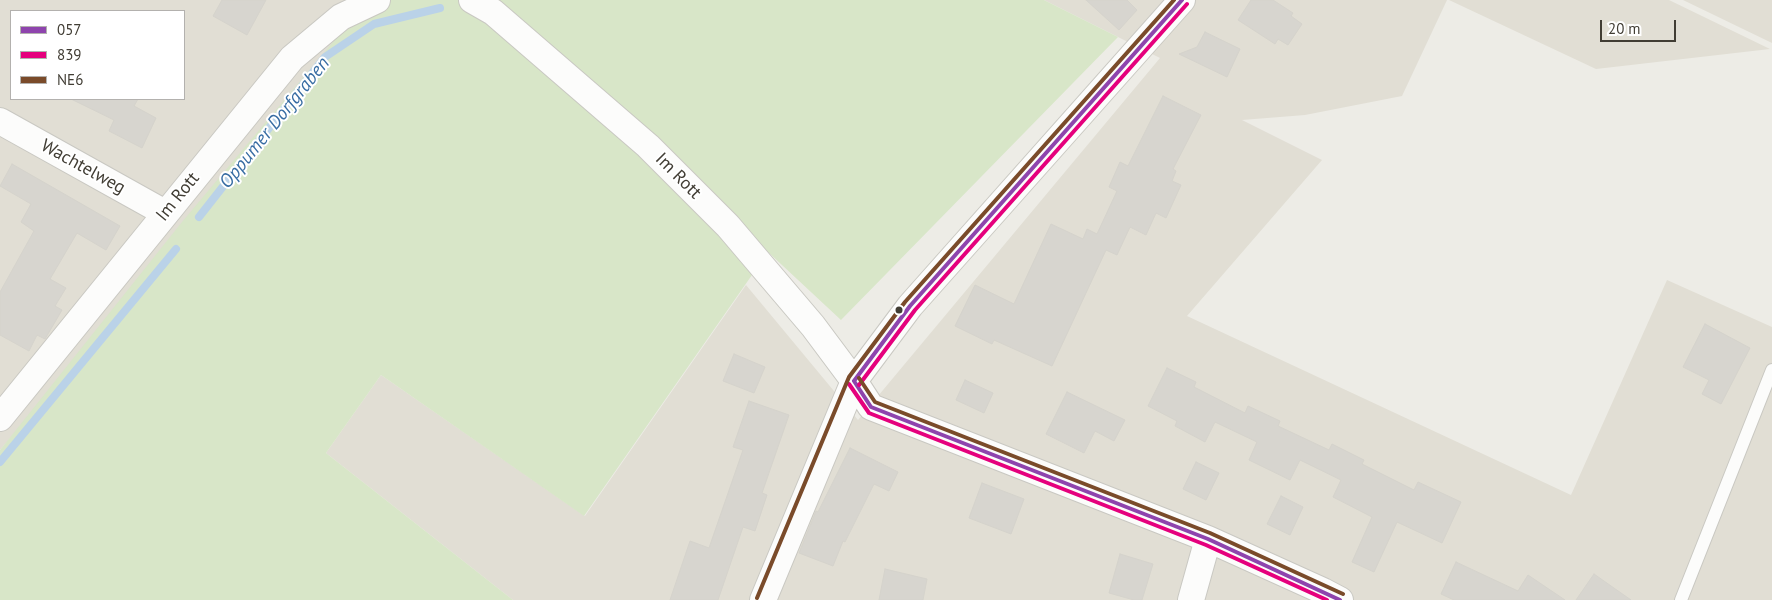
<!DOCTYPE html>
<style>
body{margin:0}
#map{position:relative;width:1772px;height:600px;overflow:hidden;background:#edece6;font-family:"PT Sans",sans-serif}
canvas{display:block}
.legend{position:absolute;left:10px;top:10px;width:175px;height:90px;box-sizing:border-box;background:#fff;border:1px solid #b3b1ae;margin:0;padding:6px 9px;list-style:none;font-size:15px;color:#413d34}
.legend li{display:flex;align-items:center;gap:10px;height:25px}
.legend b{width:25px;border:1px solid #b3b1ae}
.scale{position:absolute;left:1600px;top:20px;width:76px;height:22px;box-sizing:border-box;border:2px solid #413d34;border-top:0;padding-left:6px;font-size:15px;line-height:18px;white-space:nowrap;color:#413d34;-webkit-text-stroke:4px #fff;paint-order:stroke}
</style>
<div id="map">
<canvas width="1772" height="600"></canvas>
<ul class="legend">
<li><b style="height:6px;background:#8e44ad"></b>057</li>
<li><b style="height:6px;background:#e5007d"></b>839</li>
<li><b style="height:6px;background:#7a4b2a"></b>NE6</li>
</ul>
<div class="scale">20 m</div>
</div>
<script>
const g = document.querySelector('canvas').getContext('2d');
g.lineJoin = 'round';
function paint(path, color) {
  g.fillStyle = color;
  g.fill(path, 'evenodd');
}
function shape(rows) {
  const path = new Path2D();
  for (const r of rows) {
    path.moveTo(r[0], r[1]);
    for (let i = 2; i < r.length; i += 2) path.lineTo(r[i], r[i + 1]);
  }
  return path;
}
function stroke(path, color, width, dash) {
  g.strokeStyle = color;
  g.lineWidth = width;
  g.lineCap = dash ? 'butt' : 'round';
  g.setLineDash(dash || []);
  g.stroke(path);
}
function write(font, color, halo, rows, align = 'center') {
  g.font = font + ' "PT Sans",sans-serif';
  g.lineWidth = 4;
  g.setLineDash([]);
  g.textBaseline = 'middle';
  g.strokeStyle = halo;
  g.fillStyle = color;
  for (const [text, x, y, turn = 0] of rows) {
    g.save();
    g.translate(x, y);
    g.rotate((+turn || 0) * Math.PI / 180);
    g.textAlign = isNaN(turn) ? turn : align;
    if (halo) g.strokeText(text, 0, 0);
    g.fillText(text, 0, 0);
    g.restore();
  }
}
paint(shape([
 [0,0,389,0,0,450],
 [11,11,184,11,184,99,11,99],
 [1044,0,1447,0,1402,96,1305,115,1242,120,1322,160,1187,316,1571,495,1667,280,1772,327,1772,600,513,600,326,453,381,375,585,516,746,285,858,420,1160,58],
 [1449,0,1669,0,1770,49,1596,69],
 [1683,0,1772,0,1772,43]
]), '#e1ded4');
paint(shape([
 [389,0,1044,0,1118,37,841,320,768,252,584,516,381,375,326,453,513,600,0,600,0,450,182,222,338,36]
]), '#d8e6c8');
stroke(shape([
 [199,217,325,57,374,24,440,8],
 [0,462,176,249]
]), '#bad2e8', 8);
const building = shape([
 [222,0,266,0,247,35,213,16,222,0],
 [1086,0,1127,0,1137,10,1119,30,1086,0],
 [1251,0,1273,0,1293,13,1291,16,1302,24,1288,45,1278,39,1275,44,1238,20,1251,0],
 [1205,32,1240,49,1227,77,1179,54,1197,47,1205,32],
 [1163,96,1201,115,1173,169,1176,171,1172,181,1181,185,1166,218,1156,213,1146,235,1130,227,1117,255,1106,250,1052,366,994,340,992,344,955,326,975,285,1014,304,1051,224,1083,239,1087,229,1097,234,1117,191,1109,187,1120,162,1128,166,1163,96],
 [71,99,138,99,134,106,156,118,142,148,109,131,114,120,71,99],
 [12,164,120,226,106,250,77,233,50,279,66,288,55,306,62,310,45,339,37,335,29,351,0,335,0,292,34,231,21,222,31,204,0,186,12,164],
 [1705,324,1750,348,1721,404,1702,394,1709,380,1683,367,1705,324],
 [734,354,765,367,754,393,723,381,734,354],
 [1167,368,1196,382,1194,387,1245,413,1248,406,1280,421,1278,426,1329,450,1332,444,1364,460,1362,464,1414,490,1418,482,1461,502,1442,543,1397,522,1374,572,1352,562,1372,517,1333,497,1341,480,1300,460,1290,480,1249,460,1257,442,1215,422,1205,442,1175,426,1177,421,1148,406,1167,368],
 [965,380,993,393,984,413,956,400,965,380],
 [1067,392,1125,420,1114,441,1095,431,1084,453,1046,434,1067,392],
 [749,401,789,415,762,493,767,495,755,531,743,527,718,600,670,600,690,541,709,548,743,450,733,447,749,401],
 [850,448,898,472,889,491,874,484,845,542,843,541,833,566,799,553,816,511,818,512,850,448],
 [1196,462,1219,473,1206,500,1183,489,1196,462],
 [982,483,1024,499,1011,534,969,518,982,483],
 [1281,496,1303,507,1290,535,1267,524,1281,496],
 [1120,554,1153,564,1142,600,1134,600,1109,593,1120,554],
 [1456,562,1518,591,1528,575,1565,600,1454,600,1441,594,1456,562],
 [885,569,927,579,923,600,879,600,885,569],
 [1594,574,1631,600,1576,600,1594,574]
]);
paint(building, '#d7d5cf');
stroke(building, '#d5d3cc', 1);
const lane = shape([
 [1681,600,1772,370]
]);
const street = shape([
 [472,0,493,12,648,146,728,226,813,326,854,381,871,407,1208,539,1323,591,1340,600],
 [0,121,165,213],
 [0,418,292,58,341,17,377,0],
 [763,600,854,381,910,306,1182,0],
 [1191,600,1208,539]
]);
stroke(lane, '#c9c8c2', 14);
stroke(street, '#c9c8c2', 28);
stroke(lane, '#fcfcfb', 12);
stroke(street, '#fcfcfb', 26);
stroke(shape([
 [854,381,871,407,1208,539,1340,600],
 [854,381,910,306,1182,0]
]), '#8e44ad', 4);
stroke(shape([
 [849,384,869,413,1206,545,1327,600],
 [859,385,915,310,1187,4]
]), '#e5007d', 4);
stroke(shape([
 [859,378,875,402,1210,533,1343,594],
 [757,598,849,377,905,302,1174,0]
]), '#7a4b2a', 4);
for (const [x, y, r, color] of [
 [899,310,4.5,"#413d34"]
]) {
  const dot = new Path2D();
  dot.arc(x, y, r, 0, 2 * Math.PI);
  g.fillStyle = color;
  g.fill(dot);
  stroke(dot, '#fff', 2);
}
write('18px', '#413d34', '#fff', [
 ["Wachtelweg",83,167,29],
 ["Im Rott",678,176,45],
 ["Im Rott",178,197,-51]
]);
write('italic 19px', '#386da3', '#fff', [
 ["Oppumer Dorfgraben",275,123,-51]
]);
</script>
